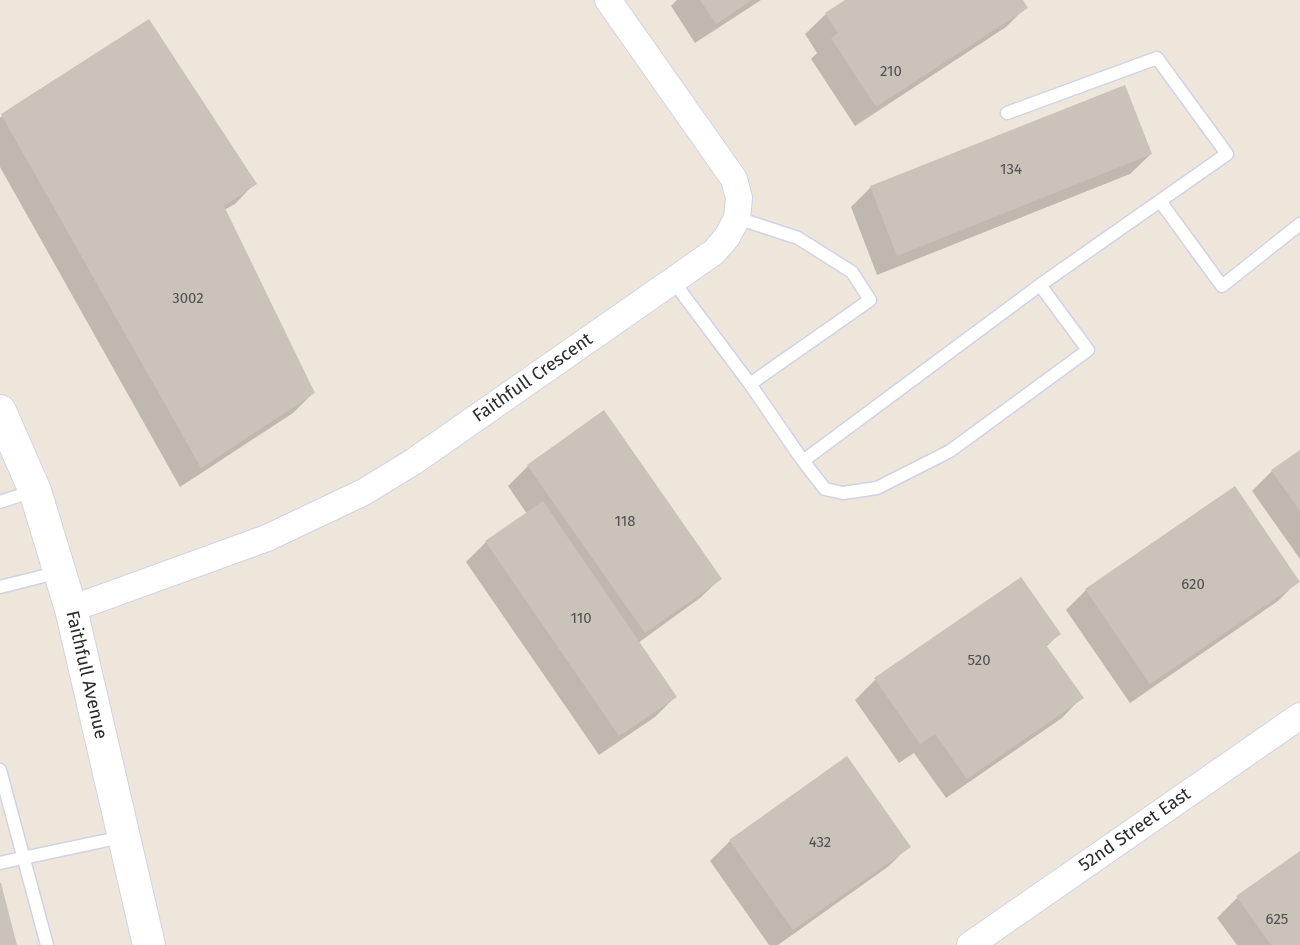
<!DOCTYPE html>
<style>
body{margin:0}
canvas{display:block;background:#eee6da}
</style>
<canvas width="1300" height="945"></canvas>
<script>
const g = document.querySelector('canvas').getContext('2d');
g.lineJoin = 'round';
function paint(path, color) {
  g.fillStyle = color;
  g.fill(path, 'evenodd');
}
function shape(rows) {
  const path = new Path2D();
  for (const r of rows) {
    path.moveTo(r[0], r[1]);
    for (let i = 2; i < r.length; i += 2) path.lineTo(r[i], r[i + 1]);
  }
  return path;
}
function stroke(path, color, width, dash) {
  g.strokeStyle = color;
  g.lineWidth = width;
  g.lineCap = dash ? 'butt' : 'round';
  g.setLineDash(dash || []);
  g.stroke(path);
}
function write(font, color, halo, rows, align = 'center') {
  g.font = font + ' "Fira Sans",sans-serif';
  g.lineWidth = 4.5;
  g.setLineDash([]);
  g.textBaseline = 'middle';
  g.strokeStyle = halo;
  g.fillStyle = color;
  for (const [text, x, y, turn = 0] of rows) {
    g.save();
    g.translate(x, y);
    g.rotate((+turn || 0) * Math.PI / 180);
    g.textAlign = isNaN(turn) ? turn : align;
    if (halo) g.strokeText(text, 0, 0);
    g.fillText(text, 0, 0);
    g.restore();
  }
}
paint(shape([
 [677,0,761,0,695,43,671,6],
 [848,0,1021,0,1026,7,1006,27,855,126,811,59,817,53,805,34,826,14],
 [2,116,255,183,235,204,224,210,313,393,293,413,180,487,0,167,0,118],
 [1151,154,1130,174,877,275,851,207,871,187],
 [1300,451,1300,559,1252,491,1272,471],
 [528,466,721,578,700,598,638,643,675,697,655,717,599,755,466,562,486,542,527,514,508,486],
 [1298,581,1278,601,1130,703,1066,610,1086,590],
 [1059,634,1046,647,1082,697,1062,718,946,798,914,753,899,763,855,700,875,680],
 [847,758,909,846,889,866,778,945,769,945,710,861,730,841],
 [1300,853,1300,945,1237,945,1217,918,1237,898]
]), '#0003');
paint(shape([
 [700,0,752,0,716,24],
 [845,0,1023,0,1028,8,876,107,831,38,838,33,825,13],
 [149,19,257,184,224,206,315,393,201,468,1,114],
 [1125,85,1152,154,897,256,870,186],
 [604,410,722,579,645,633,527,465],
 [1300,450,1300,511,1271,470],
 [1235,486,1300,582,1150,684,1085,589],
 [543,501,677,697,619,736,485,541],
 [1021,577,1061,634,1046,645,1084,698,967,779,935,734,920,744,874,678],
 [847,756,911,847,793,930,729,840],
 [1300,851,1300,945,1271,945,1236,896],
 [0,883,1,883,17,945,0,945]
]), '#c9c3ba');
const service = shape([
 [1007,113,1157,58,1227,154,1040,285],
 [1160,201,1222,286,1300,224],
 [673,281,750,384,870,300,852,272,798,238,737,218],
 [750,384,803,461,825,489,843,493,877,488,950,451,1088,350,1040,285,803,461],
 [0,502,33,491],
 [0,587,60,572],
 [0,770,47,945],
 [0,863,122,837]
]);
const minor = shape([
 [71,609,267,538,364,492,413,462,714,252,727,237,737,218,739,198,734,179,608,0],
 [970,945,1300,716]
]);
const tertiary = shape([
 [0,411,35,491,71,609,149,945]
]);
stroke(service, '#cfd3e5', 15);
stroke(minor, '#cfd3e5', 28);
stroke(tertiary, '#cfd3e5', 34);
stroke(service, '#fff', 12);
stroke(minor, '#fff', 26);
stroke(tertiary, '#fff', 32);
write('15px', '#52504e', null, [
 ["210",891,72],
 ["134",1011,170],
 ["3002",188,299],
 ["118",625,522],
 ["620",1193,585],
 ["110",581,619],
 ["520",979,661],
 ["432",820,843],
 ["625",1277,920]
]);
write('18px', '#2a2a2a', '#fff', [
 ["Faithfull Crescent",533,378,-35],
 ["Faithfull Avenue",86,675,77],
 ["52nd Street East",1135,830,-35]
]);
</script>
